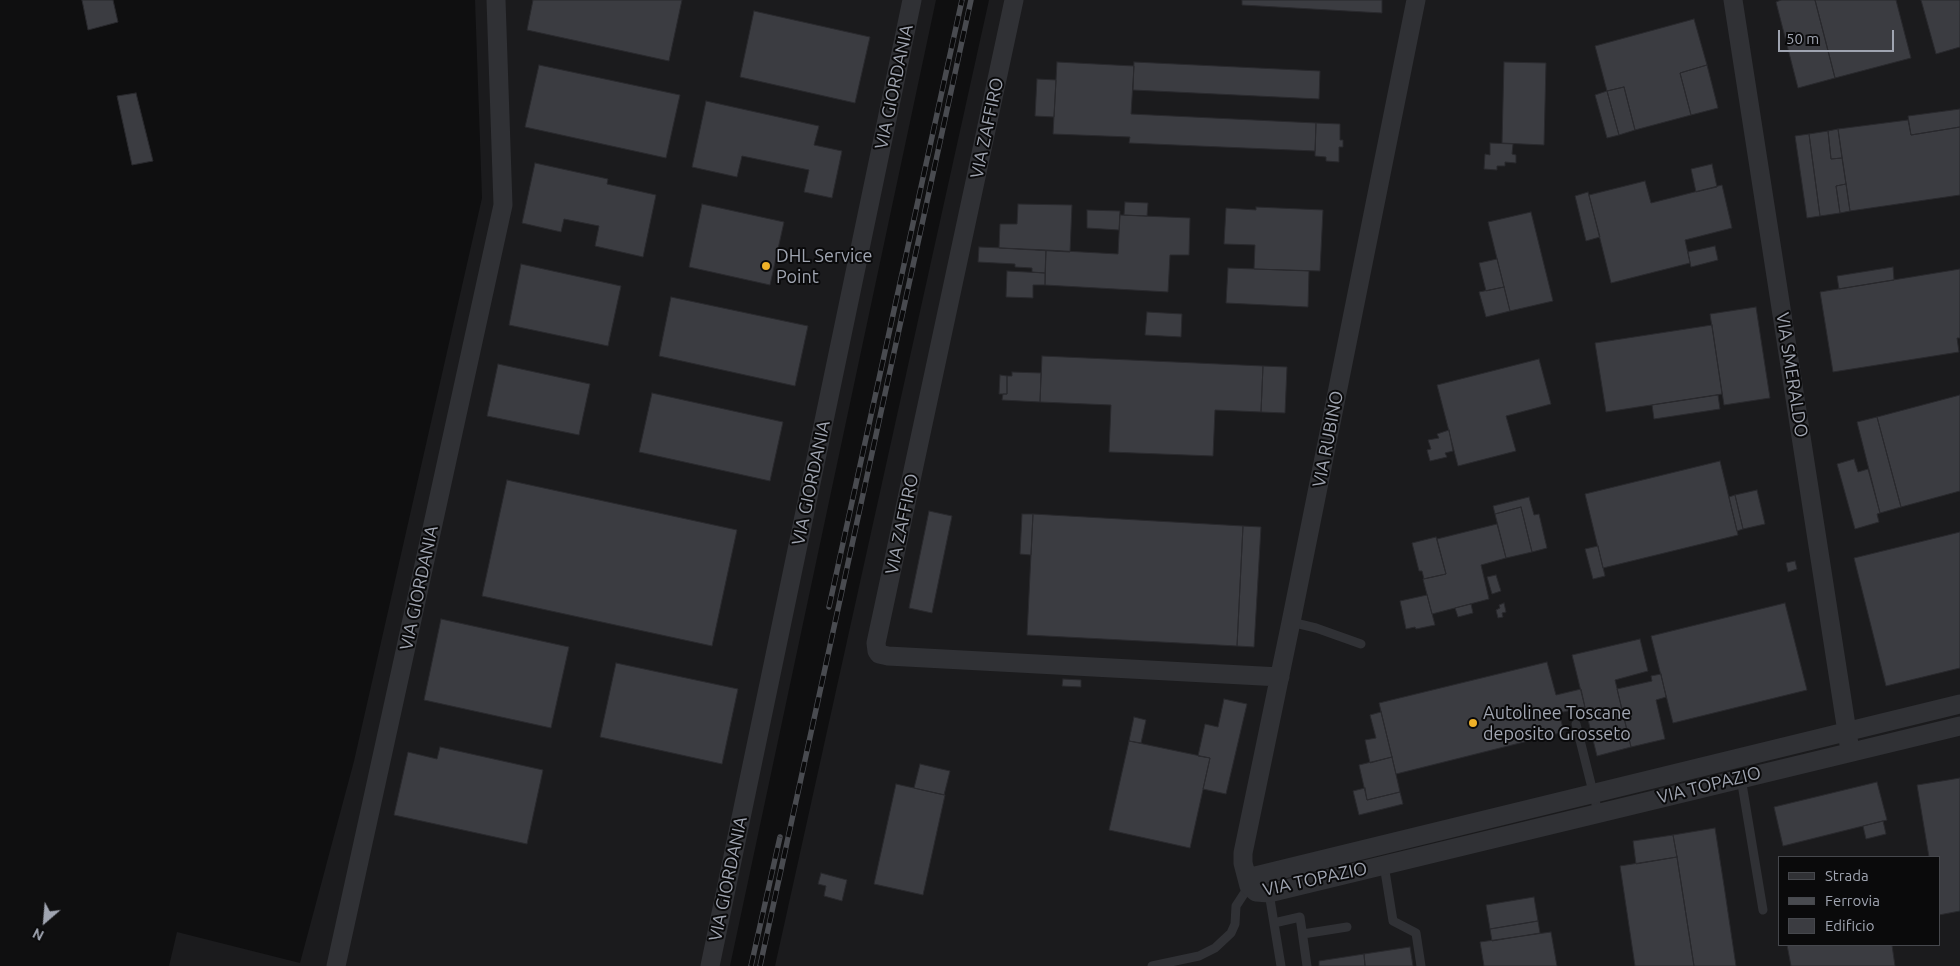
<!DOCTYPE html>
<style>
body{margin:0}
#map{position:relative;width:1960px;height:966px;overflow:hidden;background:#0f0f10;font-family:Ubuntu,sans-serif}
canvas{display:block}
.legend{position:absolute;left:1778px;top:856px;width:162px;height:90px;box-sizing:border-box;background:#0a0a0b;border:1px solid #46484d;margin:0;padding:6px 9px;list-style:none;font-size:15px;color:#a0a5b1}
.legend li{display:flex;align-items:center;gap:10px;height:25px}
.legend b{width:25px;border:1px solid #46484d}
.north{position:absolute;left:20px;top:896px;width:50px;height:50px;-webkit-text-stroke:4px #0a0a0b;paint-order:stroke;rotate:207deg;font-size:14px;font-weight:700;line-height:20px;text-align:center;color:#a0a5b1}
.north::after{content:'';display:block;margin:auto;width:18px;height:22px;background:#a0a5b1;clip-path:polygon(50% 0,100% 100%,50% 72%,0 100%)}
.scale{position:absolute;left:1778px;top:30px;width:116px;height:22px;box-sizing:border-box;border:2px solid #a0a5b1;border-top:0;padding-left:6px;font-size:15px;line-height:18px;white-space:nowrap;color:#a0a5b1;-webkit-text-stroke:4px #0a0a0b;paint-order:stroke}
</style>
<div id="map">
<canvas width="1960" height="966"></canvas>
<ul class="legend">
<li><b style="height:6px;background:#303135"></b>Strada</li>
<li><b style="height:6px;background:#494b50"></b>Ferrovia</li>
<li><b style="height:14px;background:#3b3c41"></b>Edificio</li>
</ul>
<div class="north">N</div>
<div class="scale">50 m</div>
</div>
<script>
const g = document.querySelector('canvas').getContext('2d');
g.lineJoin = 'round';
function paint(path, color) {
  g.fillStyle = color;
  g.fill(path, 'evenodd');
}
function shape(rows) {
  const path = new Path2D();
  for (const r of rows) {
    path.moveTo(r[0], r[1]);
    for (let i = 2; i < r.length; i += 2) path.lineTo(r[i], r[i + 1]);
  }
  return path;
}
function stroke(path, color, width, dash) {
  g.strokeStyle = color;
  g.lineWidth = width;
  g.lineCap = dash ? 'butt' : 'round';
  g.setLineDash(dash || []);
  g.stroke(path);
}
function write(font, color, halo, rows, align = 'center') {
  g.font = font + ' Ubuntu,sans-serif';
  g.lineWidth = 4;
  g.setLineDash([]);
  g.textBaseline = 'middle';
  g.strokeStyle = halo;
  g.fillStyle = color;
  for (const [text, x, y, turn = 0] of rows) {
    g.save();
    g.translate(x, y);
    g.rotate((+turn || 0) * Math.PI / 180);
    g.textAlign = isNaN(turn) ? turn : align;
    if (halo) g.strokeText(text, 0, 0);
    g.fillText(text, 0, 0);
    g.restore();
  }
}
paint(shape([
 [475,0,936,0,730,966,169,966,177,932,300,963,354,761,482,198],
 [989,0,1960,0,1960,966,775,966],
 [1779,857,1939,857,1939,945,1779,945]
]), '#1b1b1d');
const building = shape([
 [82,0,113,0,118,22,88,30,82,0],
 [533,0,682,0,669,61,527,30,533,0],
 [1242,0,1382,0,1382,13,1242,5,1242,0],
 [1781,0,1815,0,1835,78,1798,88,1776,2,1781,0],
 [1815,0,1896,0,1911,58,1835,78,1815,0],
 [1921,0,1960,0,1960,47,1936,54,1921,0],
 [754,11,870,37,855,103,740,77,754,11],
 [1694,19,1707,65,1680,73,1691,115,1635,130,1624,87,1607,91,1595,46,1694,19],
 [1057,62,1134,66,1131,114,1316,123,1315,151,1129,143,1130,137,1053,134,1057,62],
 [1134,62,1320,71,1319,99,1133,90,1134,62],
 [1504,62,1546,63,1544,145,1502,143,1504,62],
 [539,65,680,95,666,158,525,127,539,65],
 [1707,65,1718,108,1691,115,1680,73,1707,65],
 [1037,79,1056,80,1054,117,1035,116,1037,79],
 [1624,87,1635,130,1619,135,1607,91,1624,87],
 [1607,91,1619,135,1607,138,1595,95,1607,91],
 [136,93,153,161,132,165,117,96,136,93],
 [706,101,819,126,814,145,842,151,832,198,804,192,809,170,742,156,737,177,692,167,706,101],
 [1960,109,1960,127,1911,135,1908,116,1960,109],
 [1908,120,1911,135,1960,127,1960,195,1850,211,1838,129,1908,120],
 [1316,123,1340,124,1340,140,1343,140,1343,147,1339,147,1339,162,1326,161,1326,157,1315,156,1316,123],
 [1838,129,1842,158,1831,159,1828,131,1838,129],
 [1828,131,1831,159,1842,158,1846,184,1836,186,1840,213,1820,216,1809,134,1828,131],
 [1809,134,1820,216,1807,218,1795,136,1809,134],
 [1490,143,1513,144,1512,154,1516,155,1516,163,1505,162,1505,166,1497,166,1497,170,1484,169,1485,154,1490,155,1490,143],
 [535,163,608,179,607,184,656,195,643,257,595,246,599,226,564,219,561,232,522,223,535,163],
 [1712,164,1717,187,1696,192,1691,169,1712,164],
 [1645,181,1651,203,1722,185,1732,228,1685,240,1690,263,1611,283,1589,195,1645,181],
 [1846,184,1850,211,1840,213,1836,186,1846,184],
 [1588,192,1600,237,1586,241,1575,196,1588,192],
 [1125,202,1148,203,1147,216,1124,215,1125,202],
 [702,204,784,222,770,285,689,267,702,204],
 [1018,204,1072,205,1070,252,999,248,1000,224,1017,224,1018,204],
 [1256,207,1323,210,1320,271,1254,269,1255,245,1224,244,1226,208,1256,210,1256,207],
 [1087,210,1120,211,1119,230,1087,228,1087,210],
 [1531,212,1553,301,1510,311,1488,222,1531,212],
 [1120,215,1190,218,1189,255,1170,255,1168,292,1045,285,1046,250,1118,254,1120,215],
 [1715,246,1718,260,1691,267,1688,252,1715,246],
 [979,247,1046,250,1045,273,1032,272,1032,268,1015,267,1015,264,978,262,979,247],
 [1497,259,1504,287,1486,291,1479,263,1497,259],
 [521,264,621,286,608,346,509,325,521,264],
 [1893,267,1894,280,1839,289,1837,276,1893,267],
 [1228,268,1309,271,1308,307,1226,303,1228,268],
 [1960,269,1960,338,1957,338,1959,352,1833,372,1820,292,1960,269],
 [1007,271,1045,273,1045,285,1033,285,1033,298,1006,297,1007,271],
 [1504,287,1510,311,1486,317,1479,292,1504,287],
 [671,297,808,326,795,386,659,356,671,297],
 [1756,307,1770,398,1724,405,1710,314,1756,307],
 [1147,312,1182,314,1181,337,1145,335,1147,312],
 [1712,325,1722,394,1606,412,1595,343,1712,325],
 [1042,356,1263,366,1261,412,1215,410,1213,456,1109,452,1111,405,1040,402,1042,356],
 [1539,359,1551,404,1506,416,1516,451,1458,466,1437,385,1539,359],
 [498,364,590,384,579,435,487,416,498,364],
 [1263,366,1287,367,1285,413,1261,412,1263,366],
 [1012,372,1041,373,1040,402,1002,400,1003,394,1007,394,1007,376,1012,376,1012,372],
 [1000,375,1007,376,1007,394,999,394,1000,375],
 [652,393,783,422,770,481,639,452,652,393],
 [1718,395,1720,409,1654,419,1652,405,1718,395],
 [1960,395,1960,491,1901,507,1877,417,1960,395],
 [1877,417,1901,507,1880,513,1857,422,1877,417],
 [1449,430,1453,451,1445,453,1447,457,1430,461,1427,450,1431,449,1428,440,1439,438,1437,434,1449,430],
 [1854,459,1858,472,1868,469,1880,513,1877,514,1879,522,1855,529,1837,464,1854,459],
 [1720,461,1738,535,1603,568,1585,494,1720,461],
 [507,480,737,530,712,646,482,596,507,480],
 [1757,490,1765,524,1743,529,1735,495,1757,490],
 [1735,495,1743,529,1737,531,1729,497,1735,495],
 [1529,497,1534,515,1539,514,1547,548,1532,552,1521,507,1495,514,1493,506,1529,497],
 [1521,507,1532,552,1506,558,1495,514,1521,507],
 [929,511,952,516,932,613,909,608,929,511],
 [1022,514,1033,514,1031,555,1020,554,1022,514],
 [1033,514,1243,526,1237,646,1027,635,1033,514],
 [1497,524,1506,558,1481,565,1489,599,1432,614,1423,579,1446,574,1437,539,1497,524],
 [1243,526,1261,527,1254,647,1237,646,1243,526],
 [1960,532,1960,668,1886,686,1854,558,1960,532],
 [1436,537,1446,574,1424,579,1422,571,1419,571,1412,543,1436,537],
 [1598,546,1605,576,1593,579,1585,549,1598,546],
 [1795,561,1797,569,1788,572,1786,563,1795,561],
 [1496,575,1501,591,1492,594,1487,577,1496,575],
 [1427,595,1435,625,1416,629,1415,627,1406,629,1400,601,1427,595],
 [1504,603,1506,612,1502,613,1503,617,1498,618,1496,610,1500,608,1499,605,1504,603],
 [1785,603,1807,690,1673,723,1651,636,1785,603],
 [1471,604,1473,613,1458,617,1455,608,1471,604],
 [441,619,569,647,551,728,424,700,441,619],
 [1640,639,1648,671,1615,680,1631,747,1597,756,1572,655,1640,639],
 [1547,662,1556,695,1581,689,1585,707,1559,713,1564,732,1396,774,1379,703,1547,662],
 [616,663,738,689,722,764,600,737,616,663],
 [1661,674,1666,697,1656,700,1665,739,1631,747,1617,689,1652,681,1651,676,1661,674],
 [1063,679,1081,680,1081,687,1062,686,1063,679],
 [1224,699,1247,704,1226,794,1203,789,1210,758,1198,756,1205,724,1218,727,1224,699],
 [1381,712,1392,757,1370,763,1365,740,1376,738,1370,715,1381,712],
 [1134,717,1146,720,1141,743,1129,741,1134,717],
 [1129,741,1210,758,1190,848,1109,830,1129,741],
 [440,747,543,770,527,844,394,815,408,752,437,759,440,747],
 [1392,757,1400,792,1367,800,1359,765,1392,757],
 [920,764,950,771,944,795,914,788,920,764],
 [1960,778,1960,911,1939,915,1939,857,1929,857,1917,785,1960,778],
 [1877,782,1887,820,1783,846,1774,807,1877,782],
 [896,784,945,795,923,895,874,884,896,784],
 [1365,788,1367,800,1400,792,1403,804,1359,815,1353,791,1365,788],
 [1883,821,1886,834,1866,839,1863,826,1883,821],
 [1715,828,1725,892,1736,966,1694,966,1677,857,1673,835,1715,828],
 [1673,835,1677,857,1636,864,1633,841,1673,835],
 [1677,857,1694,966,1635,966,1620,866,1677,857],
 [821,873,847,880,842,901,824,896,826,886,818,884,821,873],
 [1534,897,1538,921,1490,929,1486,905,1534,897],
 [1538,921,1540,933,1492,941,1490,929,1538,921],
 [1551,932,1557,966,1484,966,1480,942,1551,932],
 [1787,945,1892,945,1895,966,1791,966,1787,945],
 [1410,947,1413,966,1365,966,1364,954,1410,947],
 [1364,954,1365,966,1319,966,1319,961,1364,954]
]);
paint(building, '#3b3c41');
stroke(building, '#29292d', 1);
stroke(shape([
 [1291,622,1316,628,1361,644],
 [1576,724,1598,812],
 [1741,778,1763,910],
 [1384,865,1393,921,1416,933,1421,966],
 [1269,893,1281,966],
 [1274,923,1300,917,1307,966],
 [1303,934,1347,927],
 [1152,966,1199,956,1215,948,1231,933,1235,924,1236,906,1249,886]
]), '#303135', 9);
stroke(shape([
 [1014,0,876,643,877,651,879,654,888,656,1280,677],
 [1416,0,1291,622,1243,853,1243,863,1249,886,1256,892,1269,893,1960,726],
 [1733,0,1850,751],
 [1247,878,1960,704],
 [336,966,503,205,496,0],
 [710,966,912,0]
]), '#303135', 19);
const rail = shape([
 [829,607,962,0],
 [751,966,780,837],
 [760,966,971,0]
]);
stroke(rail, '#494b50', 5.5);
stroke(rail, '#0a0a0b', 4, [11]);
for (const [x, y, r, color] of [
 [766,266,5,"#efb128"],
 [1473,723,5,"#efb128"]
]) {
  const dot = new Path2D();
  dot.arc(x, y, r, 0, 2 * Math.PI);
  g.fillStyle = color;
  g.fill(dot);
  stroke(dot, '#0a0a0b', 2);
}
write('18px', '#a0a5b1', '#0a0a0b', [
 ["VIA GIORDANIA",894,87,-78],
 ["VIA ZAFFIRO",987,128,-78],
 ["VIA SMERALDO",1792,375,81],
 ["VIA RUBINO",1328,439,-79],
 ["VIA GIORDANIA",811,483,-78],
 ["VIA ZAFFIRO",902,524,-78],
 ["VIA GIORDANIA",419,588,-78],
 ["VIA TOPAZIO",1709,785,-14],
 ["VIA GIORDANIA",728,879,-78],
 ["VIA TOPAZIO",1315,879,-12]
]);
write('18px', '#a0a5b1', '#0a0a0b', [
 ["DHL Service",776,256],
 ["Point",776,277],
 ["Autolinee Toscane",1483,713],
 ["deposito Grosseto",1483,734]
], 'left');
</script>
